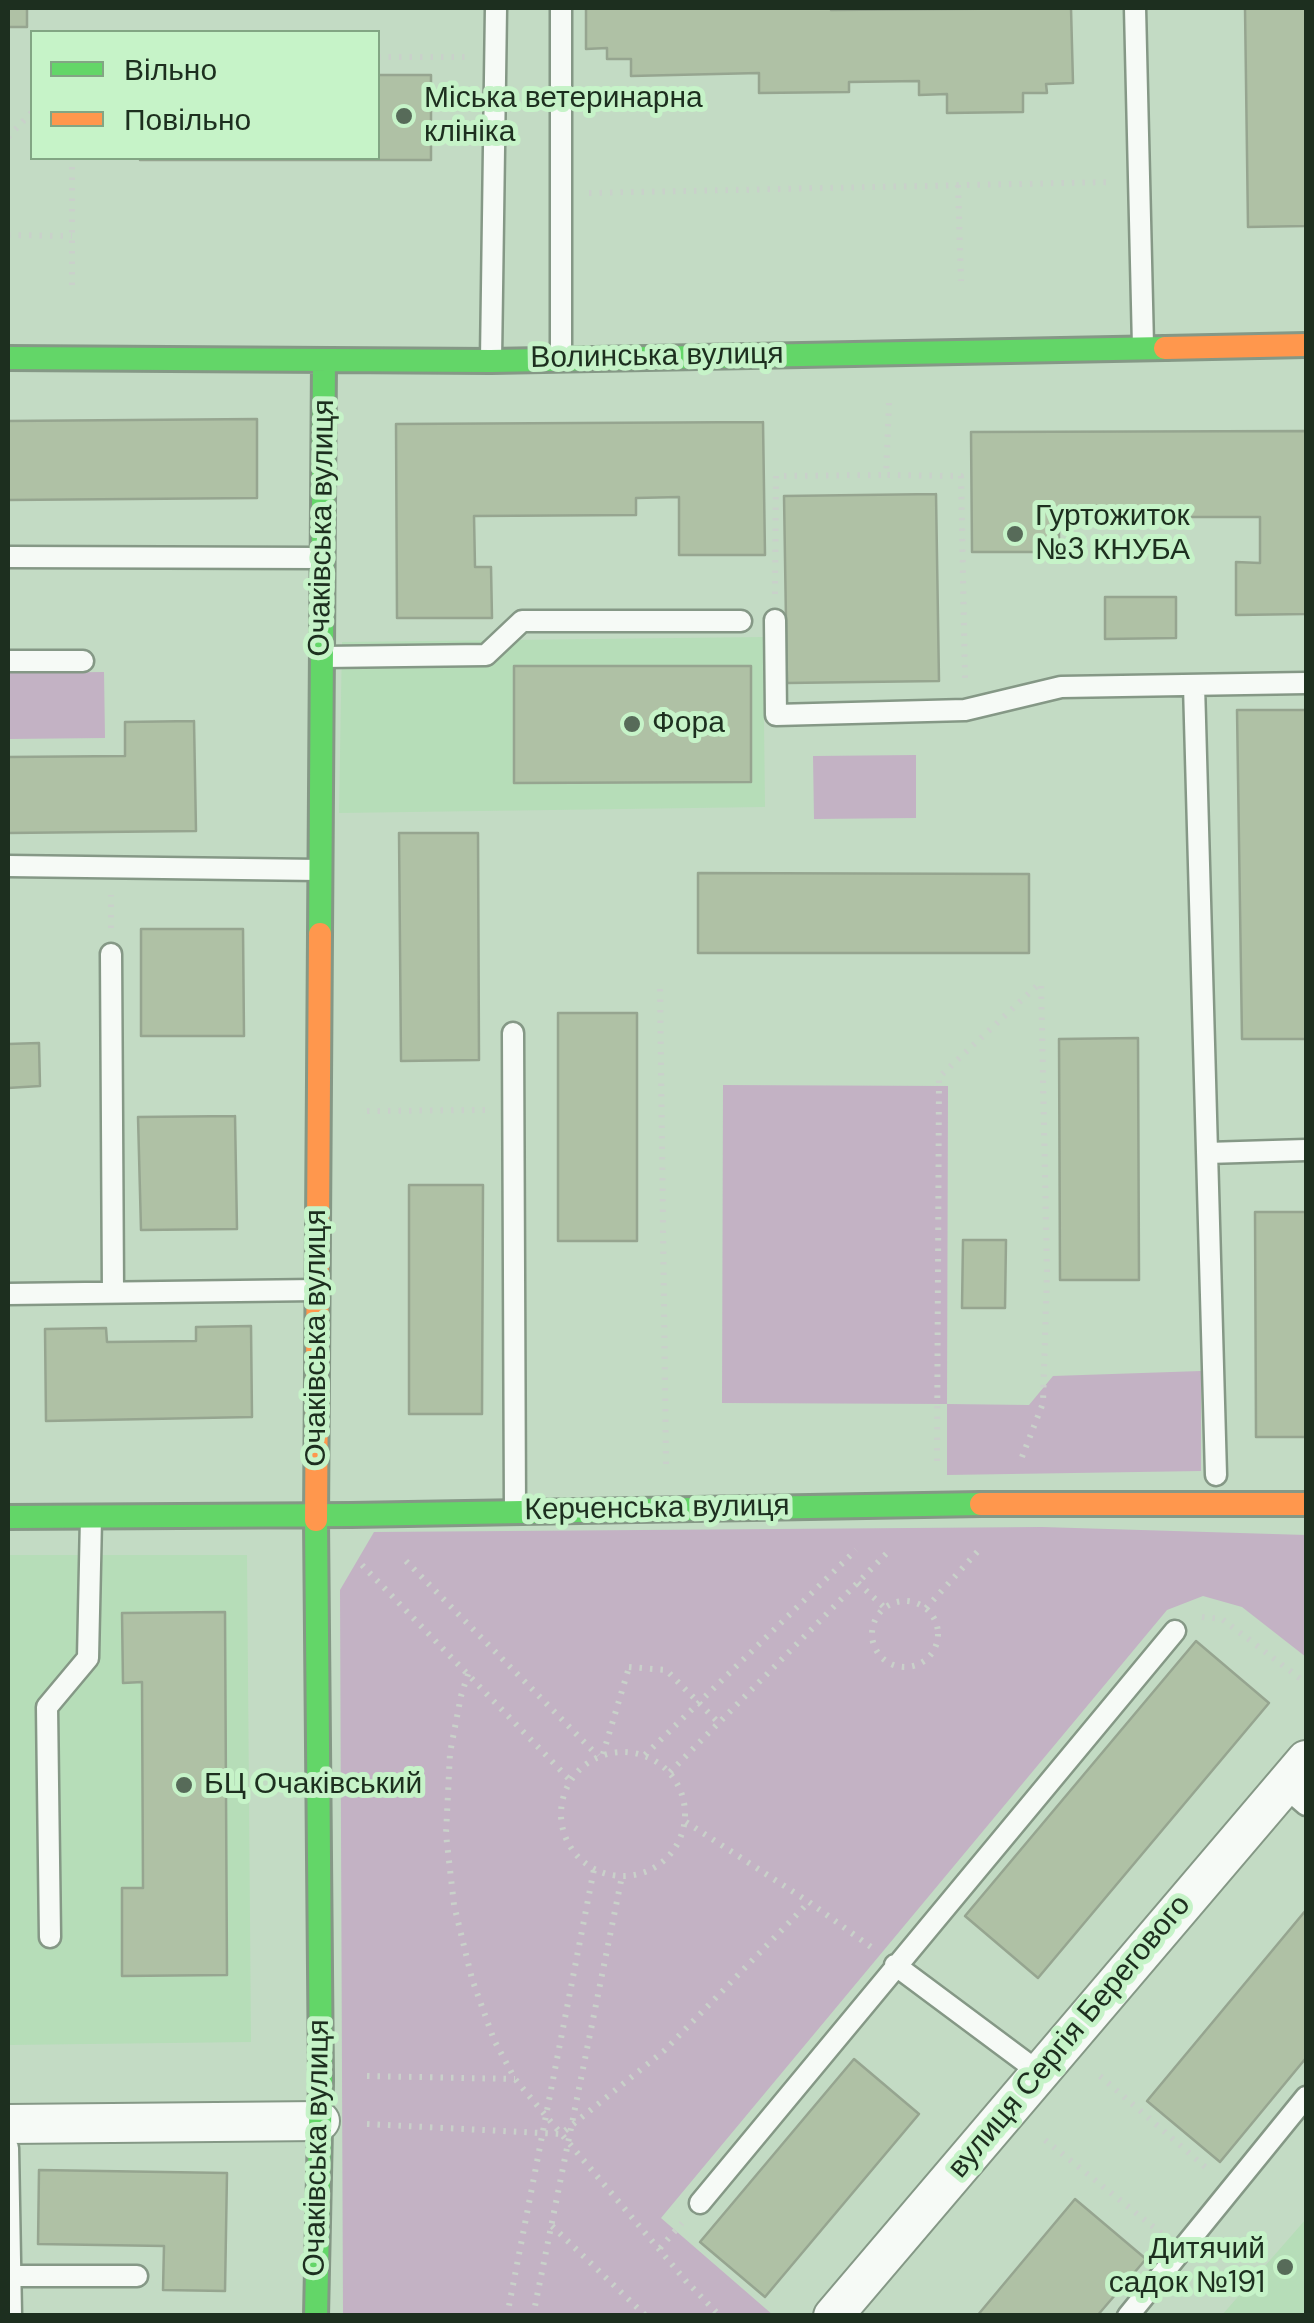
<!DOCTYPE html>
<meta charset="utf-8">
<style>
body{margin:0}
#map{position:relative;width:1314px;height:2323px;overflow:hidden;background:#c3dbc4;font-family:"DM Sans",sans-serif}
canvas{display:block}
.frame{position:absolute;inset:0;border:10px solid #1d2f1f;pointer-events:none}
.legend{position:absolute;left:30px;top:30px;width:350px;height:130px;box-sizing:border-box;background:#c6f3c8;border:2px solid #82a584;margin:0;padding:12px 18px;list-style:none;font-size:30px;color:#1d2f1f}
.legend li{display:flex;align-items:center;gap:20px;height:50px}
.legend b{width:50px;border:2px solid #82a584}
</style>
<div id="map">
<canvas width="1314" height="2323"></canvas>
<div class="frame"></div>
<ul class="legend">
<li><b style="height:12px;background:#63d668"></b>Вільно</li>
<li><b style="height:12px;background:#ff974d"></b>Повільно</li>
</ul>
</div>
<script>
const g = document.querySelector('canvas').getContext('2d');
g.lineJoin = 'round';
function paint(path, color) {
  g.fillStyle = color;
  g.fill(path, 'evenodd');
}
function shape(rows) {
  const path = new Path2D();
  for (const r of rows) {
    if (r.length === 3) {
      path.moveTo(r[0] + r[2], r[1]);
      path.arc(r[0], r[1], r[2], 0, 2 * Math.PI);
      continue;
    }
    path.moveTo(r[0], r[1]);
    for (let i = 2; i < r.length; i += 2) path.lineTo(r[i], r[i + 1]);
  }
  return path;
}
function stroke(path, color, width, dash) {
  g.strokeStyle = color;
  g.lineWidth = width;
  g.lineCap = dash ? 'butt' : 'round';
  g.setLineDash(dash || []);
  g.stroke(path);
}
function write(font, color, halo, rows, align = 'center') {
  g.font = font + ' "DM Sans",sans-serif';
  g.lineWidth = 10;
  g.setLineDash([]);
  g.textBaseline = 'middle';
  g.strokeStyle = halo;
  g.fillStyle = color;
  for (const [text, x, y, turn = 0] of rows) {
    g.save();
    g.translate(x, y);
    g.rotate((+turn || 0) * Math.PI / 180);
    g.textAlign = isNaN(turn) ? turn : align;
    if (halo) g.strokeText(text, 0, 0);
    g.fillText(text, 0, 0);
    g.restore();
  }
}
paint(shape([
 [763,637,765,807,339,813,342,642],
 [8,1555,247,1555,251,2042,8,2045],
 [1306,2219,1306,2315,1222,2315]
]), '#b6ddb8');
paint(shape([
 [104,672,105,738,8,739,8,673],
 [916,755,916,818,814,819,813,756],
 [723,1085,948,1086,947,1404,1029,1405,1053,1376,1201,1371,1201,1471,947,1475,947,1404,722,1403],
 [1042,1527,1306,1535,1306,1657,1242,1607,1203,1596,1167,1610,661,2218,773,2315,343,2315,340,1590,374,1532]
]), '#c3b2c4');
const building = shape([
 [8,8,27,8,27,27,8,27,8,8],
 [586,8,831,8,831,10,1071,8,1073,83,1046,84,1047,93,1023,93,1023,112,947,113,947,94,919,95,919,81,849,82,849,92,759,93,759,73,631,76,631,59,607,59,607,48,586,49,586,8],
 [1245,8,1306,8,1306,226,1248,227,1245,8],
 [378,75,431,75,431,160,140,160,378,158,378,75],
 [257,419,257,498,8,500,8,421,257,419],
 [763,422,765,555,679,555,679,497,636,498,636,515,474,516,475,567,491,567,492,618,397,618,396,424,763,422],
 [1306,431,1306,614,1236,615,1236,562,1260,563,1260,517,1097,517,1097,506,1059,506,1059,552,972,552,971,432,1306,431],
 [936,494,939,681,787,683,784,496,936,494],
 [1105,597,1176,597,1176,638,1105,639,1105,597],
 [514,666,751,666,751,782,514,783,514,666],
 [1237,710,1306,710,1306,1039,1242,1039,1237,710],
 [194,721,196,831,8,833,8,757,125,756,125,722,194,721],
 [399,833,478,833,479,1060,401,1061,399,833],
 [698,873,1029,874,1029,953,698,953,698,873],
 [141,929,243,929,244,1036,141,1036,141,929],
 [558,1013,637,1013,637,1241,558,1241,558,1013],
 [1138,1038,1139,1280,1060,1280,1059,1039,1138,1038],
 [39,1043,40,1086,8,1088,8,1044,39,1043],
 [235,1116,237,1229,141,1230,138,1117,235,1116],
 [409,1185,483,1185,482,1414,409,1414,409,1185],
 [1255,1212,1306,1212,1306,1437,1256,1437,1255,1212],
 [963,1240,1006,1240,1005,1308,962,1308,963,1240],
 [251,1326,252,1417,46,1421,45,1329,106,1328,107,1342,196,1341,196,1327,251,1326],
 [225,1612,227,1975,122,1976,122,1888,143,1888,142,1682,123,1683,122,1613,225,1612],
 [1196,1641,1269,1703,1038,1978,965,1916,1196,1641],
 [1306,1910,1306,2058,1220,2162,1147,2101,1306,1910],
 [854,2059,919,2114,765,2297,700,2242,854,2059],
 [39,2170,227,2173,225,2291,163,2290,164,2246,38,2244,39,2170],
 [1075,2199,1146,2259,1097,2316,977,2316,1075,2199]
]);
paint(building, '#afc1a5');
stroke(building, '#96a590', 2.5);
const lane = shape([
 [1135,8,1143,346],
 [561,358,561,8],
 [491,359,496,8],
 [8,557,320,558],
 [775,620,776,715,965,710,1061,687,1306,683],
 [323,657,486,655,522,621,741,621],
 [8,661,83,661],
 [1194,685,1216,1475],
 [8,866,319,870],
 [111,954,113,1292],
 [513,1033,515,1511],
 [1207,1153,1306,1150],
 [8,1294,316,1290],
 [1284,1786,1306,1805],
 [50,1937,47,1707,88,1658,91,1518],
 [895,1965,1040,2073],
 [8,2148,11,2316],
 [700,2203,1175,1631],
 [8,2276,137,2276],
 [1128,2316,1306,2097]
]);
const street = shape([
 [8,2124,320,2121],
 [833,2316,1306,1760]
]);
const fast = shape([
 [8,358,491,361,1165,348],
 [320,934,324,361],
 [8,1517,351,1515,981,1504],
 [316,2316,321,2081,316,1520]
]);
const slow = shape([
 [1165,348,1306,345],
 [981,1504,1306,1504],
 [316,1520,320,934]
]);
stroke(lane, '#859886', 25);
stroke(street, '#859886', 42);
stroke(fast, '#859886', 28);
stroke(slow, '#859886', 28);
stroke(shape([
 [378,57,469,57],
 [8,137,32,112],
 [958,185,961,281],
 [589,193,1112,182],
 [8,235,72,236],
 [72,285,72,158],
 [889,403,886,475,961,476,965,679],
 [775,594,776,476,886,475],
 [111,928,111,895],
 [660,989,666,1464],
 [367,1111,486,1110],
 [1022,1457,1043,1403,1047,1272,1041,983],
 [937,1461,939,1077,1041,982],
 [406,1561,598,1756],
 [362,1565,570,1780],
 [858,1583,885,1608],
 [905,1634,33],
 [926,1608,979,1550],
 [1202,1617,1222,1619,1306,1683],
 [629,1667,666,1670,719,1723],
 [468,1674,461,1696,450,1753,446,1834,454,1905,472,1979,494,2040,515,2079,546,2116,686,2281,720,2316],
 [623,1814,62],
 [603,1754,630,1664],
 [645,1755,856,1550],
 [670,1772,891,1549],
 [686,1822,809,1902,871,1947],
 [367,2076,515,2079],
 [1100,2076,1211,2172],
 [367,2124,561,2134,665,2050,809,1902],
 [1045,2140,1161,2233],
 [552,2226,646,2316],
 [660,2248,682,2223],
 [507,2316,594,1869],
 [533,2316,622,1876]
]), '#c9d1ca', 6, [2.5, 8]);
stroke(lane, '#f6faf6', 20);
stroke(street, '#f6faf6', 38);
stroke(fast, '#63d668', 22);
stroke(slow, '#ff974d', 22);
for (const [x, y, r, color] of [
 [404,116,10,"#576b59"],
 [1015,534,10,"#576b59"],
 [632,724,10,"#576b59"],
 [184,1785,10,"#576b59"],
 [1285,2267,10,"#576b59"]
]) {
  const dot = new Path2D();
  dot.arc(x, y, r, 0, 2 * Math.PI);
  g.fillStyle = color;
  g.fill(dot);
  stroke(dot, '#c6f3c8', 4);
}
write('30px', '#1d2f1f', '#c6f3c8', [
 ["Міська ветеринарна",424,99],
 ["клініка",424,133],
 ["Гуртожиток",1035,517],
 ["№3 КНУБА",1035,551],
 ["Фора",652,724],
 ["БЦ Очаківський",204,1785],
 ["Дитячий",1265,2250,"right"],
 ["садок №191",1265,2284,"right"]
], 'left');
write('30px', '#1d2f1f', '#c6f3c8', [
 ["Волинська вулиця",657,357,-1],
 ["Очаківська вулиця",323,528,-89],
 ["Очаківська вулиця",317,1338,-90],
 ["Керченська вулиця",657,1509,-1],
 ["вулиця Сергія Берегового",1070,2037,-50],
 ["Очаківська вулиця",318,2148,-89]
]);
</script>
